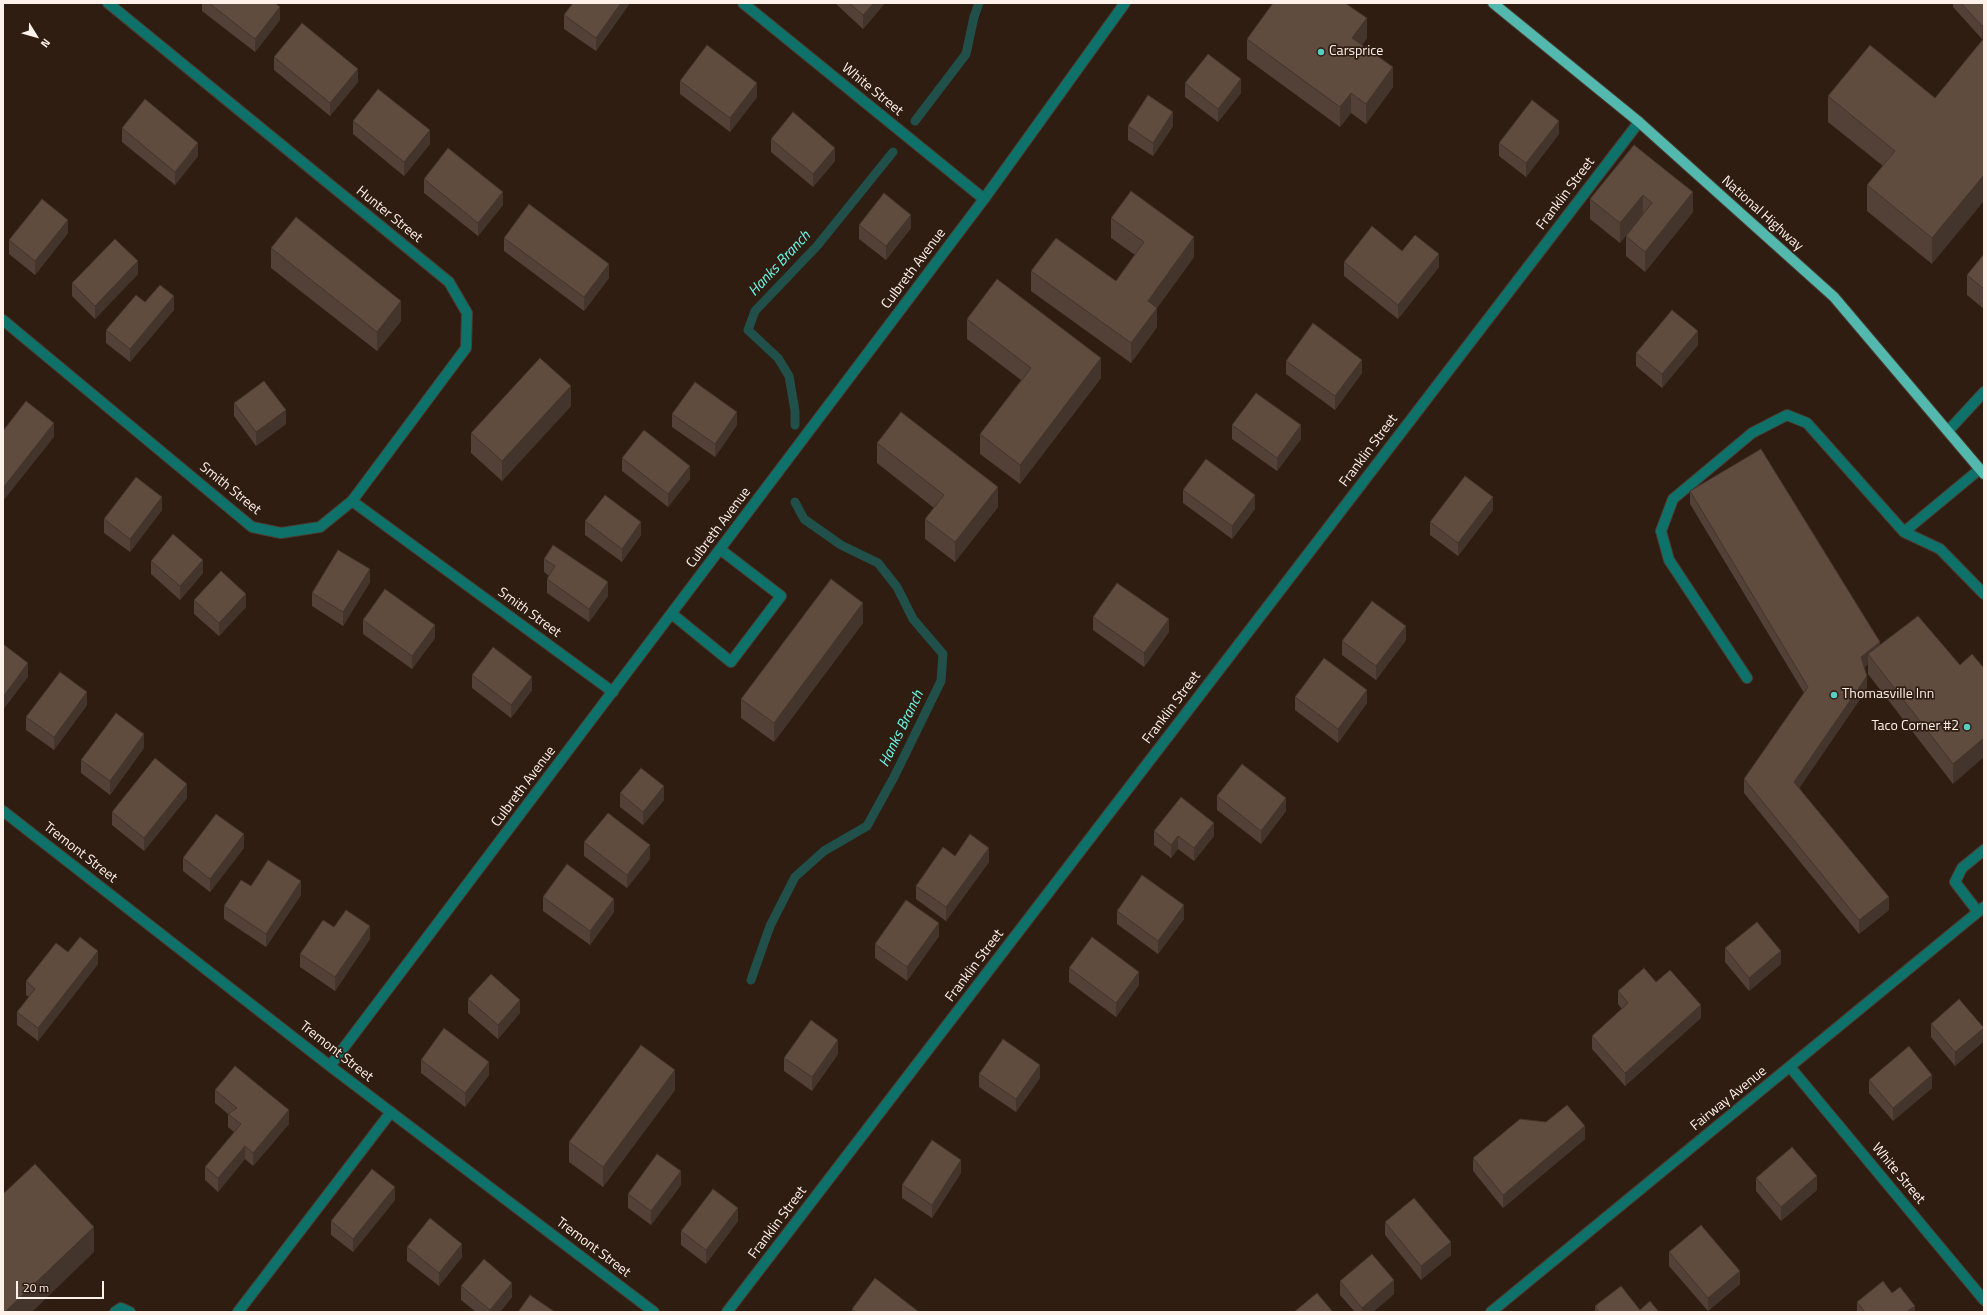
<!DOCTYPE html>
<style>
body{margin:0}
#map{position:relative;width:1987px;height:1315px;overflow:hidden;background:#2f1d12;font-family:"Titillium Web",sans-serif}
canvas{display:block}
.frame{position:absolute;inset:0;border:4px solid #fef1ea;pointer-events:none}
.north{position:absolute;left:16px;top:16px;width:40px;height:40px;-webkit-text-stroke:3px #2f1d12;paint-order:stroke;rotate:127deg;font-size:11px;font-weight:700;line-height:16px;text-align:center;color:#fef1ea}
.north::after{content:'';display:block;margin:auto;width:14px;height:18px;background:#fef1ea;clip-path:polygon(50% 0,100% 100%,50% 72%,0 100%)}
.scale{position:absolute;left:16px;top:1281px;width:88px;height:18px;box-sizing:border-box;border:2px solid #fef1ea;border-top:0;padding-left:5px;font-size:12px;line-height:14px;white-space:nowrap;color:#fef1ea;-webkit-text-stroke:3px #2f1d12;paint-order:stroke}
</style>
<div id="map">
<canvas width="1987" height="1315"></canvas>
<div class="frame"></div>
<div class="north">N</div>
<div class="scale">20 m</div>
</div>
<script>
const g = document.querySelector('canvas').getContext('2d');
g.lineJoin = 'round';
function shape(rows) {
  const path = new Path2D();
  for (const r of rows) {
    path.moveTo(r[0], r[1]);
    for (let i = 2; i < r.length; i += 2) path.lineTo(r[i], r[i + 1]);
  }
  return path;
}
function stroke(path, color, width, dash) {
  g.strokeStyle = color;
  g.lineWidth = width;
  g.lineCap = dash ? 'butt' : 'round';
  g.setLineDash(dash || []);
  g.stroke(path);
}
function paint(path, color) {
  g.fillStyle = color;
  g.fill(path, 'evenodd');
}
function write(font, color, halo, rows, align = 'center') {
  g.font = font + ' "Titillium Web",sans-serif';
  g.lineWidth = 3.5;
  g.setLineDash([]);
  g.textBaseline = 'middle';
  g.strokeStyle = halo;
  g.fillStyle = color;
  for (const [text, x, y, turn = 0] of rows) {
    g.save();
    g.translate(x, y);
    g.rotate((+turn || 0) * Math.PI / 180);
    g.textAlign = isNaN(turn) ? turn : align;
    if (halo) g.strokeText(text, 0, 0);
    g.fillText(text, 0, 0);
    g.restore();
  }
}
stroke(shape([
 [915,121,966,54,974,17,979,3],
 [795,425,795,411,789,376,778,358,748,330,755,311,817,246,893,152],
 [751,980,770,926,795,877,824,851,867,826,894,777,941,681,943,654,913,619,897,587,878,563,841,545,804,519,795,502]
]), '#214f49', 9);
const minor = shape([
 [743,3,984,199],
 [3,320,252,527,281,533,320,527,352,501,466,348,467,313,449,282,108,3],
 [1948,431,1984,392],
 [352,501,613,692],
 [1904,532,1980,469],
 [672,614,731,662,781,596,721,550],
 [1747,678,1669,560,1661,531,1673,499,1752,433,1787,415,1807,423,1904,532,1940,549,1984,594],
 [3,811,330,1066,654,1312],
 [1978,912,1955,882,1962,868,1984,850],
 [330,1066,984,199,1125,3],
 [1790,1067,1984,1300],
 [115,1312,121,1308,130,1312],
 [238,1312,391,1112],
 [727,1312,1639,122],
 [1491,1312,1984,907]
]);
const major = shape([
 [1493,3,1639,122,1834,297,1984,474]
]);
stroke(minor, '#4c3b30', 12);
stroke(major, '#4c3b30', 12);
stroke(minor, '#0e726a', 10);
stroke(major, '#53b8ad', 10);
paint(shape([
 [202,3,275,3,280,20,255,52,202,11],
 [630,3,596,51,564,29,564,15],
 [835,3,885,3,863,29],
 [1953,3,1984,3,1984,38,1982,39,1953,7],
 [1367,38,1362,45,1393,87,1366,124,1351,113,1340,127,1247,59,1247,39],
 [274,57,358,82,330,116,274,70],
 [680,81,757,97,730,132,680,94],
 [1185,83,1241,93,1218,122,1185,97],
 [1828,96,1935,98,1932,264,1867,211,1867,185,1883,166,1828,122],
 [353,121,430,144,404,176,353,134],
 [1128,126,1173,126,1153,156,1128,140],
 [122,128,198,156,175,185,122,142],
 [1559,134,1526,177,1499,156,1499,143],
 [771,139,835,161,813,187,771,152],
 [1634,145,1693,212,1645,272,1626,256,1626,236,1643,215,1620,243,1590,219,1590,199],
 [424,179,503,205,478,236,424,193],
 [1111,218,1194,257,1157,308,1157,327,1131,363,1031,291,1031,271,1116,281,1135,255,1111,238],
 [859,225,911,228,886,260,859,239],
 [68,233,35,275,9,254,9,240],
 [504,238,609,278,584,311,504,251],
 [271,248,401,321,377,351,271,268],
 [1402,251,1439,267,1398,319,1344,276,1344,262],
 [1984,254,1984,309,1967,295,1967,275],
 [138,274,95,319,72,296,72,283],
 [145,302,174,310,130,362,106,343,106,330],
 [967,319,1101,378,1020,484,980,454,980,434,1021,380,967,339],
 [1698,345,1662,388,1636,366,1636,353],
 [1286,361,1362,373,1335,410,1286,374],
 [234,403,286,424,256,446,234,416],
 [571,406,502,481,471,453,471,433],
 [672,414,737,425,715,457,672,427],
 [1232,425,1301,439,1277,471,1232,439],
 [877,443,998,507,955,562,925,539,925,519,934,508,877,463],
 [622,458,690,479,668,507,622,471],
 [1183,490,1255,509,1232,539,1183,503],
 [1690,491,1880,646,1960,665,1953,784,1868,674,1868,664,1864,668,1867,689,1799,788,1889,910,1859,934,1744,793,1744,779,1804,693,1690,504],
 [162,510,130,552,104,533,104,519],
 [1493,510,1458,556,1430,535,1430,522],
 [585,521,641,535,622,562,585,535],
 [544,559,608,596,589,622,547,593,547,579,549,576,544,572],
 [151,561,203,573,180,600,151,574],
 [370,582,343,626,312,606,312,593],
 [194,600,246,607,219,636,194,614],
 [1093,617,1169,632,1144,667,1093,630],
 [363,620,435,638,412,669,363,634],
 [863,623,774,742,741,718,741,699],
 [1406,640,1376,680,1342,655,1342,641],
 [472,675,532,690,511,718,472,688],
 [1295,697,1367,703,1338,743,1295,710],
 [87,705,54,750,26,730,26,717],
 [144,748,110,795,81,773,81,760],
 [620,793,664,800,643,825,620,807],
 [1217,796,1286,811,1261,844,1217,810],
 [187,798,144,851,112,825,112,812],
 [1154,831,1214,836,1194,861,1178,849,1171,858,1154,845],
 [584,842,650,859,627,888,584,856],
 [244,848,210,892,183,871,183,858],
 [955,856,989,862,946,921,916,899,916,886],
 [251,886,301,895,266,947,224,919,224,906],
 [543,897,614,912,590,945,543,911],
 [1117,911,1184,919,1158,954,1117,924],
 [334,927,370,939,335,991,300,967,300,954],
 [939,936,907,981,875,958,875,944],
 [1725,948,1781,964,1749,991,1725,962],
 [68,952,98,964,38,1041,17,1025,17,1012,29,997,26,995,26,981],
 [1069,968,1139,985,1116,1017,1069,982],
 [1618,991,1701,1018,1625,1086,1592,1049,1592,1036,1622,1009,1618,1004],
 [468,999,520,1013,498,1039,468,1013],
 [1931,1024,1984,1041,1955,1066,1931,1037],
 [838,1054,812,1091,784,1071,784,1058],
 [421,1060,489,1075,465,1107,421,1073],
 [979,1074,1040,1078,1016,1112,979,1087],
 [1869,1080,1932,1088,1893,1121,1869,1093],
 [215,1090,289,1124,253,1166,245,1159,218,1192,205,1180,205,1167,234,1132,228,1127,228,1114,215,1103],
 [675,1090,603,1187,569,1162,569,1142],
 [1585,1139,1503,1208,1473,1171,1473,1158],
 [961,1173,932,1218,902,1198,902,1185],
 [1756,1178,1817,1190,1781,1221,1756,1191],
 [681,1185,651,1225,628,1208,628,1194],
 [395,1200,353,1252,331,1235,331,1221],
 [738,1221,706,1264,681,1245,681,1231],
 [1385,1222,1451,1255,1421,1280,1385,1235],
 [407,1247,462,1257,439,1286,407,1261],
 [1669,1252,1740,1284,1708,1311,1669,1266],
 [1340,1281,1394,1294,1373,1312,1355,1312,1340,1295],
 [461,1286,512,1297,500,1312,476,1312,461,1300],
 [1892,1293,1915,1312,1857,1312,1857,1302],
 [1595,1306,1640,1310,1659,1312,1595,1312],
 [852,1309,919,1312,852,1312]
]), '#534036');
paint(shape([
 [621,3,630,3,596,51,596,38],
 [874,3,885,3,863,29,863,15],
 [280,7,280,20,255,52,255,39],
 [1367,18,1367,38,1352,58,1352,38],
 [1984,24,1984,38,1982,39,1982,26],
 [1393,67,1393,87,1366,124,1366,104],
 [358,69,358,82,330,116,330,103],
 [1241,79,1241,93,1218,122,1218,109],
 [757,83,757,97,730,132,730,118],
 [1351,93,1351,113,1340,127,1340,107],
 [1173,112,1173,126,1153,156,1153,143],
 [1559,121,1559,134,1526,177,1526,163],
 [430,130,430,144,404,176,404,162],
 [198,143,198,156,175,185,175,172],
 [835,148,835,161,813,187,813,174],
 [1984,175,1984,201,1932,264,1932,238],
 [503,192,503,205,478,236,478,223],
 [1693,192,1693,212,1645,272,1645,252],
 [1643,195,1643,215,1620,243,1620,223],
 [911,215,911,228,886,260,886,246],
 [68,220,68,233,35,275,35,261],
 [1194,237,1194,257,1157,308,1157,327,1131,363,1131,343,1148,301],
 [1439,254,1439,267,1398,319,1398,305],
 [138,261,138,274,95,319,95,306],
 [609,264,609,278,584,311,584,297],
 [174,296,174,310,130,362,130,349],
 [401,301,401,321,377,351,377,332],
 [1698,331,1698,345,1662,388,1662,374],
 [1101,358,1101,378,1020,484,1020,465],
 [1362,360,1362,373,1335,410,1335,396],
 [571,386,571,406,502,481,502,461],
 [286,410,286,424,256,446,256,432],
 [737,412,737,425,715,457,715,444],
 [54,423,54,437,3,501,3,488],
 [1301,425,1301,439,1277,471,1277,458],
 [690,466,690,479,668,507,668,494],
 [998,487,998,507,955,562,955,542],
 [1255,495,1255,509,1232,539,1232,526],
 [162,497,162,510,130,552,130,539],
 [1493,497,1493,510,1458,556,1458,543],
 [641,522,641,535,622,562,622,549],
 [203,560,203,573,180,600,180,586],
 [370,569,370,582,343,626,343,612],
 [608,582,608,596,589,622,589,609],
 [246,594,246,607,219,636,219,623],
 [863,603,863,623,774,742,774,723],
 [1169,619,1169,632,1144,667,1144,653],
 [435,625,435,638,412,669,412,656],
 [1406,626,1406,640,1376,680,1376,666],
 [1880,642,1880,655,1868,654,1868,664,1861,670,1861,657],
 [28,663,28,677,3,710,3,697],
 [1867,676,1867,689,1794,796,1794,782],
 [532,677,532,690,511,718,511,705],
 [1367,690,1367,703,1338,743,1338,729],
 [87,692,87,705,54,750,54,737],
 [144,734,144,748,110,795,110,781],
 [1984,738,1984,757,1953,784,1953,764],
 [187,784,187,798,144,851,144,838],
 [664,786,664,800,643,825,643,812],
 [1286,798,1286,811,1261,844,1261,831],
 [1214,823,1214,836,1194,861,1194,848],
 [244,834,244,848,210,892,210,879],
 [1178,836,1178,849,1171,858,1171,845],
 [650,845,650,859,627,888,627,875],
 [989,848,989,862,946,921,946,907],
 [301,881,301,895,266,947,266,934],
 [1889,897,1889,910,1859,934,1859,920],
 [614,899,614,912,590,945,590,931],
 [1184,905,1184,919,1158,954,1158,941],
 [939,923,939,936,907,981,907,967],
 [370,926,370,939,335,991,335,977],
 [98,951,98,964,38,1041,38,1028],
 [1781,951,1781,964,1749,991,1749,978],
 [1139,972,1139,985,1116,1017,1116,1003],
 [520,1000,520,1013,498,1039,498,1025],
 [1701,1005,1701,1018,1625,1086,1625,1073],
 [1984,1028,1984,1041,1955,1066,1955,1052],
 [838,1040,838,1054,812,1091,812,1077],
 [489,1062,489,1075,465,1107,465,1093],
 [1040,1065,1040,1078,1016,1112,1016,1099],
 [675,1070,675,1090,603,1187,603,1167],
 [1932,1075,1932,1088,1893,1121,1893,1108],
 [289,1110,289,1124,253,1166,253,1153],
 [1585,1126,1585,1139,1503,1208,1503,1195],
 [245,1146,245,1159,218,1192,218,1178],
 [961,1160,961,1173,932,1218,932,1205],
 [681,1171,681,1185,651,1225,651,1211],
 [1817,1176,1817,1190,1781,1221,1781,1207],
 [395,1187,395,1200,353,1252,353,1239],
 [738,1208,738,1221,706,1264,706,1250],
 [94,1227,94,1252,32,1312,5,1312],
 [1451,1242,1451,1255,1421,1280,1421,1266],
 [462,1244,462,1257,439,1286,439,1273],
 [1740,1271,1740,1284,1708,1311,1708,1298],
 [1394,1280,1394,1294,1373,1312,1362,1312,1362,1308],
 [512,1283,512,1297,500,1312,490,1312,490,1310],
 [1915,1306,1915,1312,1906,1312]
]), '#43342c');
const building = shape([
 [209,3,275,3,280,7,255,39,209,3],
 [573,3,621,3,596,38,564,15,573,3],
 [849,3,874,3,863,15,849,3],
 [1273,3,1345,3,1367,18,1352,38,1393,67,1366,104,1351,93,1340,107,1247,39,1273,3],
 [1961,3,1984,3,1984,24,1982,26,1961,3],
 [302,23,358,69,330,103,274,57,302,23],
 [1984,38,1984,175,1932,238,1867,185,1895,151,1828,96,1870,45,1935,98,1984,38],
 [707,45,757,83,730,118,680,81,707,45],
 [1208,54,1241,79,1218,109,1185,83,1208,54],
 [378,89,430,130,404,162,353,121,378,89],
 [1148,95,1173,112,1153,143,1128,126,1148,95],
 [145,99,198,143,175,172,122,128,145,99],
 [1532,100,1559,121,1526,163,1499,143,1532,100],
 [793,112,835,148,813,174,771,139,793,112],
 [1634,145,1693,192,1645,252,1626,236,1652,203,1643,195,1620,223,1590,199,1634,145],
 [448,148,503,192,478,223,424,179,448,148],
 [1131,191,1194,237,1148,301,1157,308,1131,343,1031,271,1056,238,1116,281,1144,242,1111,218,1131,191],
 [884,193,911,215,886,246,859,225,884,193],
 [42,199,68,220,35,261,9,240,42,199],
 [529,204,609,264,584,297,504,238,529,204],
 [296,217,401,301,377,332,271,248,296,217],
 [1372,226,1402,251,1415,235,1439,254,1398,305,1344,262,1372,226],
 [115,239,138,261,95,306,72,283,115,239],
 [1984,254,1984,289,1967,275,1984,254],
 [997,279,1101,358,1020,465,980,434,1031,368,967,319,997,279],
 [160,285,174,296,130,349,106,330,136,295,145,302,160,285],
 [1672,310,1698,331,1662,374,1636,353,1672,310],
 [1313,323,1362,360,1335,396,1286,361,1313,323],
 [540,358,571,386,502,461,471,433,540,358],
 [264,381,286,410,256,432,234,403,264,381],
 [695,382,737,412,715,444,672,414,695,382],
 [1256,393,1301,425,1277,458,1232,425,1256,393],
 [26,401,54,423,3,488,3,431,26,401],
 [901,412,998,487,955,542,925,519,944,495,877,443,901,412],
 [644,430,690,466,668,494,622,458,644,430],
 [1761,449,1880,642,1861,657,1867,676,1794,782,1889,897,1859,920,1744,779,1808,687,1690,491,1761,449],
 [1206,459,1255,495,1232,526,1183,490,1206,459],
 [1465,476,1493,497,1458,543,1430,522,1465,476],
 [136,477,162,497,130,539,104,519,136,477],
 [605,495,641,522,622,549,585,521,605,495],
 [173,534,203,560,180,586,151,561,173,534],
 [553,545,608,582,589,609,547,579,555,566,544,559,553,545],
 [338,550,370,569,343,612,312,593,338,550],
 [221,571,246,594,219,623,194,600,221,571],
 [831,579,863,603,774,723,741,699,831,579],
 [1117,583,1169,619,1144,653,1093,617,1117,583],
 [385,589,435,625,412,656,363,620,385,589],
 [1372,601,1406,626,1376,666,1342,641,1372,601],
 [1918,616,1960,665,1972,654,1984,668,1984,738,1953,764,1868,654,1918,616],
 [3,644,28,663,3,697,3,644],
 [493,647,532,677,511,705,472,675,493,647],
 [1324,658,1367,690,1338,729,1295,697,1324,658],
 [60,672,87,692,54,737,26,717,60,672],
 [116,713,144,734,110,781,81,760,116,713],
 [155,758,187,784,144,838,112,812,155,758],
 [1242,764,1286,798,1261,831,1217,796,1242,764],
 [641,768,664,786,643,812,620,793,641,768],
 [1181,797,1214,823,1194,848,1178,836,1171,845,1154,831,1181,797],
 [608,813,650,845,627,875,584,842,608,813],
 [216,814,244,834,210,879,183,858,216,814],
 [970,834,989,848,946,907,916,886,943,847,955,856,970,834],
 [268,860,301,881,266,934,224,906,241,880,251,886,268,860],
 [567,864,614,899,590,931,543,897,567,864],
 [1142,875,1184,905,1158,941,1117,911,1142,875],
 [906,900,939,923,907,967,875,944,906,900],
 [346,910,370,926,335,977,300,954,323,920,334,927,346,910],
 [1757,922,1781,951,1749,978,1725,948,1757,922],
 [80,937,98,951,38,1028,17,1012,35,989,26,981,56,943,68,952,80,937],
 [1092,937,1139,972,1116,1003,1069,968,1092,937],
 [1644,968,1656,982,1670,970,1701,1005,1625,1073,1592,1036,1628,1003,1618,991,1644,968],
 [491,974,520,1000,498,1025,468,999,491,974],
 [1959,999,1984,1028,1955,1052,1931,1024,1959,999],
 [811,1020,838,1040,812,1077,784,1058,811,1020],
 [444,1028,489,1062,465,1093,421,1060,444,1028],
 [1003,1039,1040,1065,1016,1099,979,1074,1003,1039],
 [641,1045,675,1070,603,1167,569,1142,641,1045],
 [1909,1046,1932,1075,1893,1108,1869,1080,1909,1046],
 [235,1066,289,1110,253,1153,245,1146,218,1178,205,1167,241,1124,228,1114,237,1108,215,1090,235,1066],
 [1567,1105,1585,1126,1503,1195,1473,1158,1520,1119,1546,1122,1567,1105],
 [932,1140,961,1160,932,1205,902,1185,932,1140],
 [1792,1147,1817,1176,1781,1207,1756,1178,1792,1147],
 [657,1154,681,1171,651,1211,628,1194,657,1154],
 [35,1164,94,1227,5,1312,3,1312,3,1194,35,1164],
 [372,1169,395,1187,353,1239,331,1221,372,1169],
 [713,1189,738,1208,706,1250,681,1231,713,1189],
 [1414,1198,1451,1242,1421,1266,1385,1222,1414,1198],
 [430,1218,462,1244,439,1273,407,1247,430,1218],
 [1701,1225,1740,1271,1708,1298,1669,1252,1701,1225],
 [1372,1254,1394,1280,1362,1308,1340,1281,1372,1254],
 [484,1259,512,1283,490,1310,461,1286,484,1259],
 [875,1278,919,1312,856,1312,852,1309,875,1278],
 [1883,1281,1892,1293,1900,1287,1915,1306,1906,1312,1865,1312,1857,1302,1883,1281],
 [1621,1286,1640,1310,1650,1301,1659,1312,1599,1312,1595,1306,1621,1286],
 [1317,1293,1333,1312,1294,1312,1317,1293],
 [530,1295,555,1312,518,1312,530,1295]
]);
paint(building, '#604b3f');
stroke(building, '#43342c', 1);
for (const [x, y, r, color] of [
 [1321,52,4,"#57cec1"],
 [1834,695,4,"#57cec1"],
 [1967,727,4,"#57cec1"]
]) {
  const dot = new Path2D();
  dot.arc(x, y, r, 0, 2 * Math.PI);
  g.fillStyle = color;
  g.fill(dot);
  stroke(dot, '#2f1d12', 1.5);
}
write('14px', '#fef1ea', '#2f1d12', [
 ["Carsprice",1329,52],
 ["Thomasville Inn",1842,695],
 ["Taco Corner #2",1959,727,"right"]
], 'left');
write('14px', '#fef1ea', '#2f1d12', [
 ["White Street",872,90,39],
 ["Franklin Street",1566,194,-53],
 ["National Highway",1762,214,42],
 ["Hunter Street",389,215,39],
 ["Culbreth Avenue",914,269,-53],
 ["Franklin Street",1369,451,-53],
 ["Smith Street",230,489,39],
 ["Culbreth Avenue",719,528,-53],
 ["Smith Street",529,613,36],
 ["Franklin Street",1172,708,-53],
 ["Culbreth Avenue",524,787,-53],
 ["Tremont Street",80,853,38],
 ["Franklin Street",975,966,-53],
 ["Tremont Street",336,1052,38],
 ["Fairway Avenue",1729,1099,-39],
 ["White Street",1898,1174,50],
 ["Franklin Street",778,1223,-53],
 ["Tremont Street",593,1248,37]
]);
write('italic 15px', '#6bfbeb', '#2f1d12', [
 ["Hanks Branch",780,264,-47],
 ["Hanks Branch",902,729,-64]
]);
</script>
